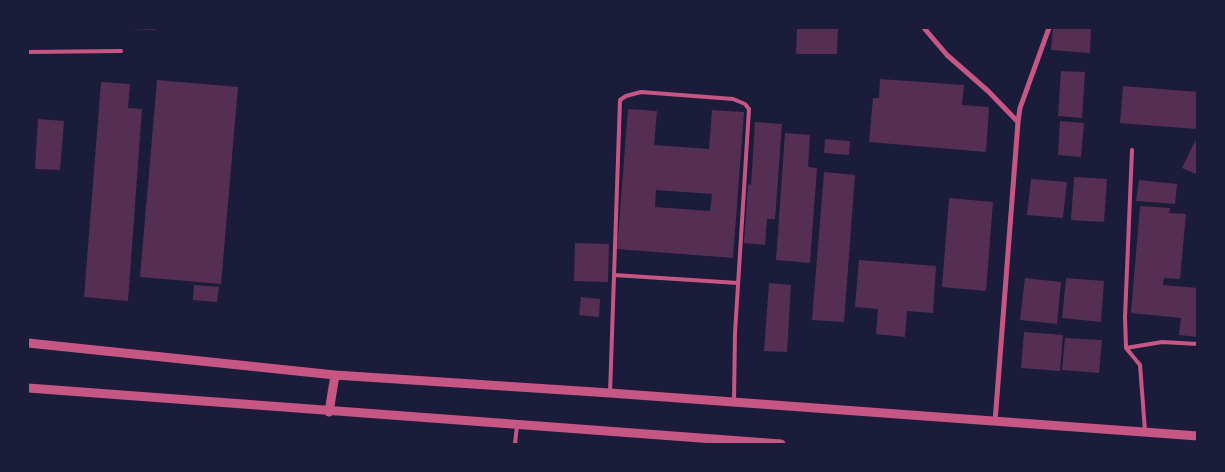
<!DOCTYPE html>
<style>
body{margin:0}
#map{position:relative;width:1225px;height:472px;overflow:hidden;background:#1b1b3a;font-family:"PT Serif",serif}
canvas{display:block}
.frame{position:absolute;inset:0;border:29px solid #1b1b3a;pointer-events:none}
</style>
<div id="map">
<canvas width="1225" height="472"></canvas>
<div class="frame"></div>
</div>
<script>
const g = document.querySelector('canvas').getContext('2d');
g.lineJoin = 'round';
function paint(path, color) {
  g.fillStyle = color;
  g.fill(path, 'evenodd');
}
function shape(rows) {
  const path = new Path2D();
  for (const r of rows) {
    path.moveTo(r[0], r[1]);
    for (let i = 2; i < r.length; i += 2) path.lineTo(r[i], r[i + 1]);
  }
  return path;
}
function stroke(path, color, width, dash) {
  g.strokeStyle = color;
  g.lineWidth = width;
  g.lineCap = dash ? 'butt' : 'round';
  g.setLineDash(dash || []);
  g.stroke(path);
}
paint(shape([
 [133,28,155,28,155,30,133,29],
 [797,28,838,28,837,54,796,54],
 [1053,28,1091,28,1090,53,1051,50],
 [1061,71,1085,72,1082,118,1058,116],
 [880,79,964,85,962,105,989,107,986,152,869,142,873,98,879,98],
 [157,80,238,87,221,284,140,277],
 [101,82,130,84,128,108,142,109,128,301,84,297],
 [1123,86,1198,92,1196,129,1120,123],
 [628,109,657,111,654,145,709,149,712,110,744,112,733,258,617,249],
 [656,190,712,194,710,211,655,207],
 [38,119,64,121,60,170,35,169],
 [1060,121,1084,123,1081,157,1058,155],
 [755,122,782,124,775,219,767,219,765,245,744,243,748,184,751,185],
 [785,133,810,135,808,167,817,168,810,263,776,260],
 [1198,135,1198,175,1182,168],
 [825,139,850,141,849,155,824,153],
 [824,172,855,175,844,322,812,320],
 [1074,177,1107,179,1104,222,1071,220],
 [1031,179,1067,182,1063,218,1027,215],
 [1139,180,1177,184,1175,204,1136,201],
 [949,198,993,202,986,291,942,287],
 [1140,206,1170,208,1169,213,1186,214,1180,279,1164,278,1163,285,1198,288,1198,337,1179,335,1181,318,1131,313],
 [575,243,609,244,608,282,574,281],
 [859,260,936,266,933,313,907,311,905,337,876,334,878,309,855,307],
 [1025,278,1061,282,1057,324,1020,320],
 [1066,278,1104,281,1101,322,1062,318],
 [769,283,791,285,787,352,764,351],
 [194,285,219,287,217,302,193,300],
 [581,297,600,299,599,317,579,315],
 [1024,332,1063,335,1060,371,1021,368],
 [1065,338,1102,340,1099,373,1062,370]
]), '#542f53');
stroke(shape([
 [28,52,121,51],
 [614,275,738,283],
 [1126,348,1125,317,1132,150],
 [610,393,620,100,626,96,641,92,733,99,745,104,749,109,735,333,734,401],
 [1145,431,1140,365,1126,348,1162,342,1198,344],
 [515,444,517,425]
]), '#c65784', 4);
stroke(shape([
 [924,28,947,55,988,91,1018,122],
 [995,422,1018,122,1020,108,1049,28]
]), '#c65784', 5);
stroke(shape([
 [28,343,335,375,610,393,1198,436],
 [28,388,781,444],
 [329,412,335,375]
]), '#c65784', 9);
</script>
